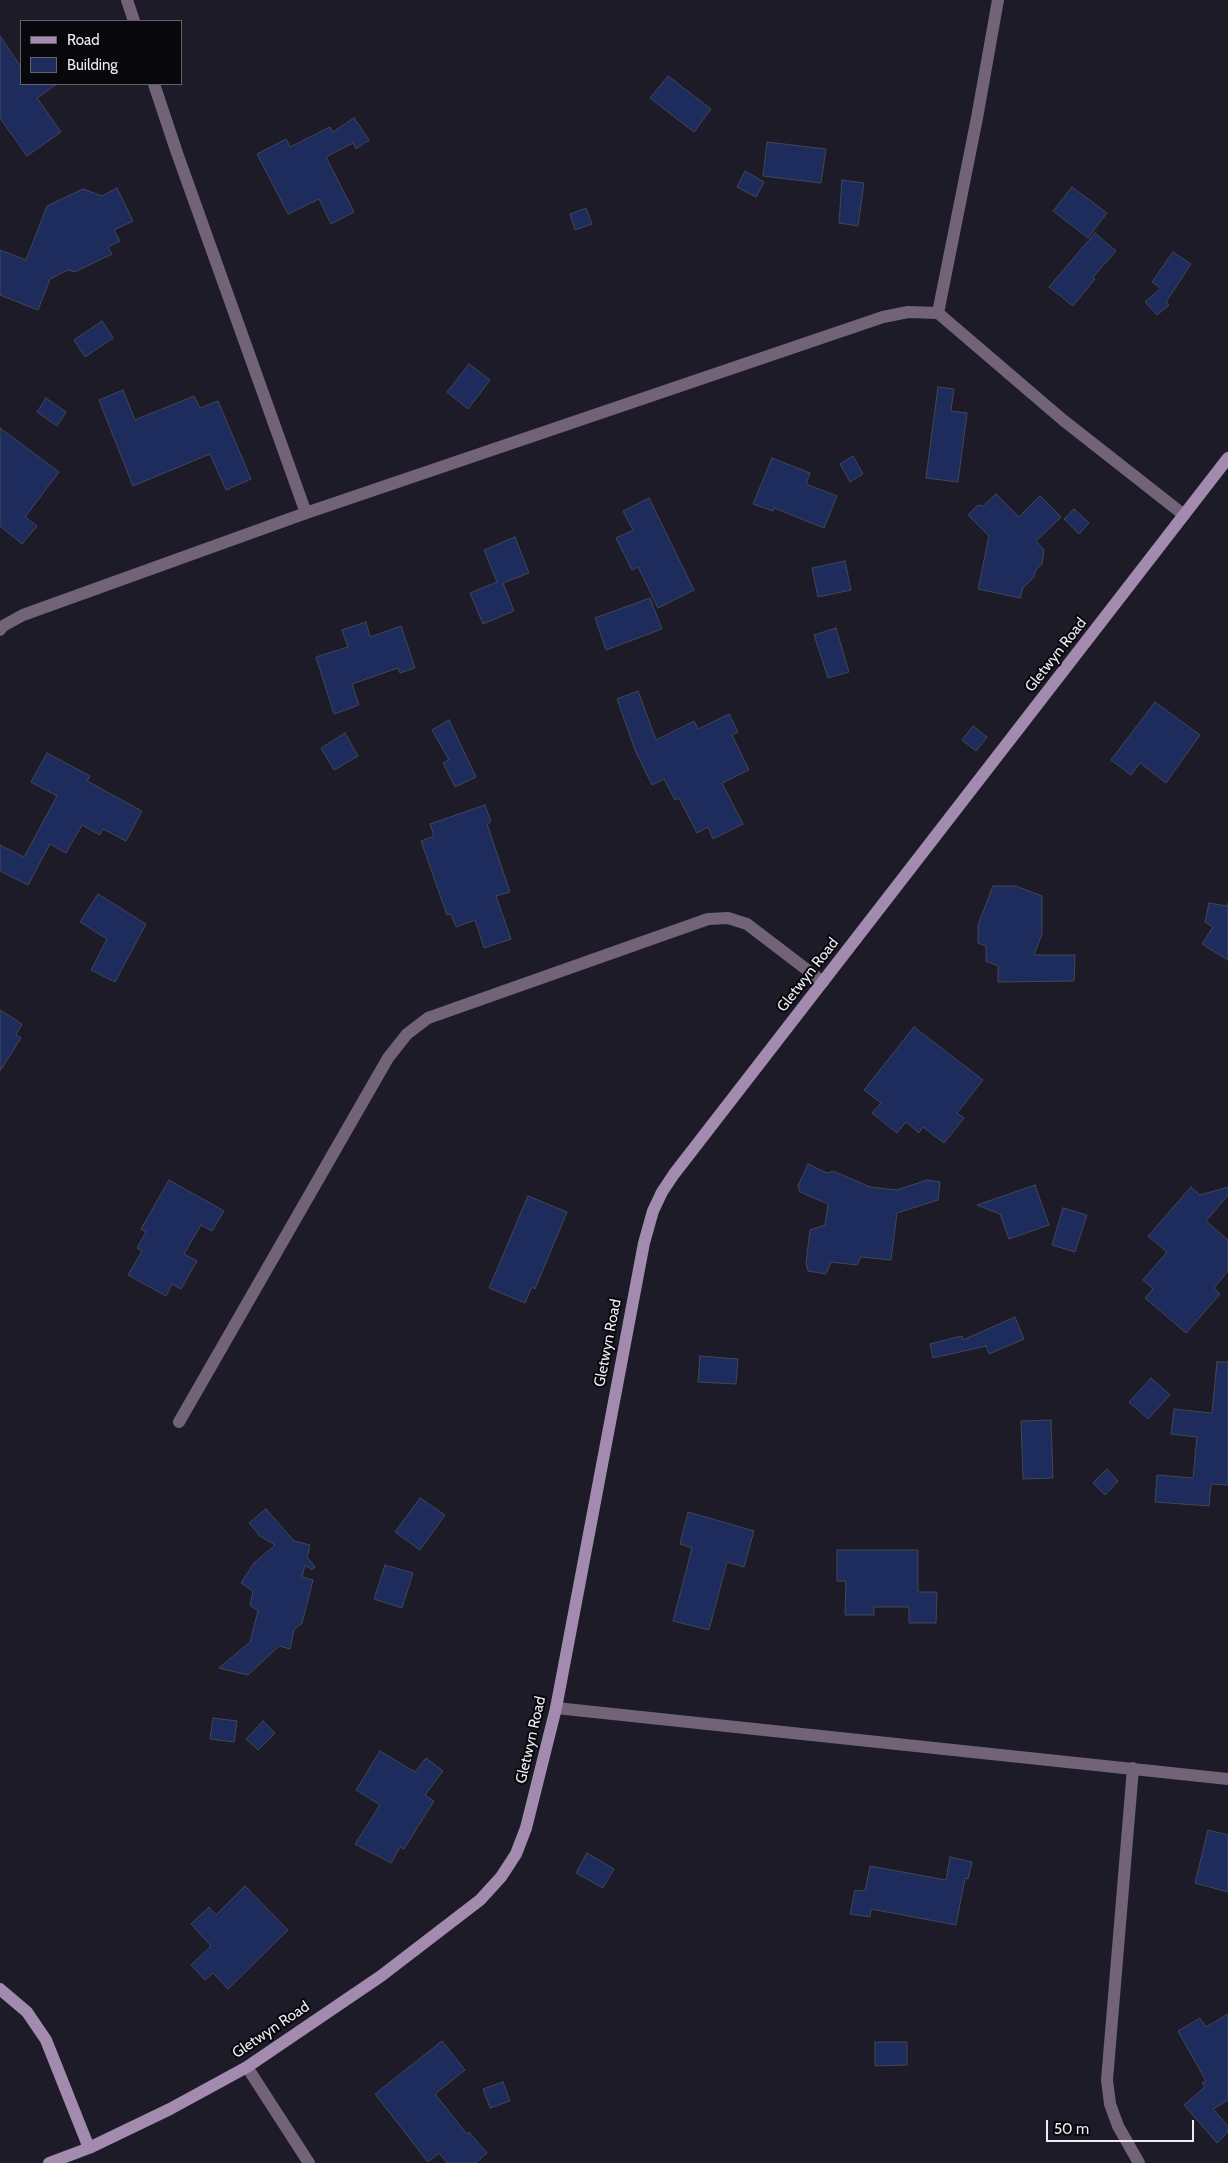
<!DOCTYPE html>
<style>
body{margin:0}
#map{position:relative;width:1228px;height:2163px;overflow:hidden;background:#1d1b27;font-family:Cabin,sans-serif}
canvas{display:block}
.legend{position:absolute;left:20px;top:20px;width:162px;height:65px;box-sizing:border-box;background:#07070c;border:1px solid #636369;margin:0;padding:6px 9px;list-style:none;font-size:15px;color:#edecf4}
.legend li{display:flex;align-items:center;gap:10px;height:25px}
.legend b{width:25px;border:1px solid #636369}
.scale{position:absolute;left:1046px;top:2120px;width:148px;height:22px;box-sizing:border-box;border:2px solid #edecf4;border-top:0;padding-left:6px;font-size:15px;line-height:18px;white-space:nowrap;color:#edecf4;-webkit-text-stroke:4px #07070c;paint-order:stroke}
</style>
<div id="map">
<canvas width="1228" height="2163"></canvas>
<ul class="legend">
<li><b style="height:6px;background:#a38aaf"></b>Road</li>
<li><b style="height:14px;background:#1d2c5d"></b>Building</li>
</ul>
<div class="scale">50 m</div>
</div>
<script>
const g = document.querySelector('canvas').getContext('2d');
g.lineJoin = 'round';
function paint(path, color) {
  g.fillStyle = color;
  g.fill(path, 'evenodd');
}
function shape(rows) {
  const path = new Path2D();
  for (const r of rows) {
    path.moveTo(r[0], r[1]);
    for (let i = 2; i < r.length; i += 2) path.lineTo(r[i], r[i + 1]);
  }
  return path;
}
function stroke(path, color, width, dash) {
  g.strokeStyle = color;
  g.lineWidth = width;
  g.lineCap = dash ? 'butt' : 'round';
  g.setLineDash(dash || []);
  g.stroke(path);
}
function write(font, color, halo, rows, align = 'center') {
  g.font = font + ' Cabin,sans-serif';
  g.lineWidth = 4;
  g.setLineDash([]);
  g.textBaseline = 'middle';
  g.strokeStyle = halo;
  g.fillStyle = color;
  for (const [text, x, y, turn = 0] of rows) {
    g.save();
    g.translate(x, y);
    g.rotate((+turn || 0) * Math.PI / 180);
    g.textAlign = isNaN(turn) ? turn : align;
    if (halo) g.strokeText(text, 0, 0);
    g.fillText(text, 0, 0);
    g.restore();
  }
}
const building = shape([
 [0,36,21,67,21,84,57,84,37,98,61,132,27,156,0,118,0,36],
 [668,76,711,109,694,132,650,98,668,76],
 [354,118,369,140,356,149,353,143,326,157,354,212,331,224,319,199,288,214,257,154,286,139,290,147,330,127,333,132,354,118],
 [767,142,826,149,821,183,763,176,767,142],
 [745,171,764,182,756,197,737,187,745,171],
 [842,180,864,183,858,226,839,223,842,180],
 [1072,187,1107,213,1088,238,1053,211,1072,187],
 [117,188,133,221,114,230,120,241,108,247,112,254,75,272,68,270,50,279,38,310,0,295,0,250,26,260,47,206,83,189,102,196,117,188],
 [586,208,592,224,575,230,570,214,586,208],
 [1095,233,1116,251,1093,277,1095,279,1073,306,1049,287,1095,233],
 [1173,252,1191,264,1166,302,1169,305,1157,315,1145,302,1161,288,1152,282,1173,252],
 [102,321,113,338,85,357,74,340,102,321],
 [469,364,490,380,468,409,447,392,469,364],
 [938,387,954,389,951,411,967,413,958,482,926,478,938,387],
 [123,390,135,420,194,396,200,408,218,401,251,479,226,490,210,454,133,486,99,400,123,390],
 [46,398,66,412,57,426,37,412,46,398],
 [0,428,59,472,25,517,37,526,22,544,0,526,0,428],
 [853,456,863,474,850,482,840,464,853,456],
 [772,458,810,473,806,484,837,496,824,528,774,508,773,511,753,504,772,458],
 [996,494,1019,517,1040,496,1061,517,1036,541,1044,550,1042,564,1036,570,1034,577,1023,588,1020,598,978,589,989,536,968,515,978,505,983,506,996,494],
 [649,498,694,590,658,608,638,567,632,570,616,538,633,530,623,511,649,498],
 [1074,509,1089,523,1079,534,1064,519,1074,509],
 [515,537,529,573,503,583,514,611,483,624,470,593,497,582,484,550,515,537],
 [845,561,851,590,818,597,812,568,845,561],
 [650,598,662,629,606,650,595,618,650,598],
 [366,622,370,637,401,626,415,668,400,673,398,668,352,684,359,705,334,714,316,657,348,647,342,630,366,622],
 [836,628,849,672,828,678,814,635,836,628],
 [638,691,656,740,694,721,698,729,729,714,738,732,732,735,749,770,722,783,743,824,713,839,708,827,697,833,679,798,675,800,664,779,652,785,635,750,617,699,638,691],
 [1155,702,1200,735,1166,783,1140,763,1131,775,1111,760,1155,702],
 [449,720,476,777,455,787,443,763,449,760,432,730,449,720],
 [973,726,987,737,976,751,962,740,973,726],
 [345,733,358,756,334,770,321,748,345,733],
 [47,753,90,776,87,781,142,811,126,841,103,829,100,835,82,825,66,853,50,844,28,885,0,871,0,845,24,857,57,796,31,782,47,753],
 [485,805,491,822,487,824,510,892,496,896,511,939,484,948,475,920,456,927,451,914,447,915,421,841,434,836,430,824,485,805],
 [993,886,1016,886,1042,896,1042,934,1034,955,1075,955,1074,981,998,982,998,966,986,961,986,946,978,943,978,925,993,886],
 [98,894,146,924,115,982,91,970,107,939,80,922,98,894],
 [1209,903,1226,906,1228,903,1228,960,1202,944,1213,927,1205,922,1209,903],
 [0,1010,22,1024,16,1035,21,1038,0,1071,0,1010],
 [914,1027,983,1080,957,1113,964,1118,944,1143,923,1127,919,1133,906,1122,897,1133,872,1113,881,1103,864,1090,914,1027],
 [808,1164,827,1173,833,1171,870,1187,897,1190,927,1180,940,1182,938,1200,897,1213,891,1260,861,1257,857,1265,831,1262,826,1274,808,1271,806,1263,810,1230,825,1225,828,1204,800,1192,798,1186,808,1164],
 [169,1180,224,1211,212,1231,201,1225,184,1254,197,1261,181,1289,172,1284,166,1296,128,1275,142,1251,137,1248,146,1232,141,1229,169,1180],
 [1035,1185,1049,1225,1009,1239,1000,1214,977,1205,1035,1185],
 [1191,1187,1200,1195,1228,1187,1228,1195,1206,1221,1228,1240,1228,1271,1214,1288,1220,1294,1186,1333,1145,1298,1153,1289,1143,1280,1167,1252,1148,1236,1191,1187],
 [528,1196,567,1212,535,1289,532,1287,525,1303,489,1288,528,1196],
 [1063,1208,1087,1215,1075,1252,1052,1245,1063,1208],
 [1015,1317,1024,1339,989,1354,986,1346,933,1358,930,1344,962,1336,963,1340,1015,1317],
 [700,1356,738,1359,736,1384,698,1382,700,1356],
 [1217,1362,1228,1362,1228,1485,1211,1484,1209,1506,1155,1502,1157,1475,1193,1478,1197,1437,1171,1434,1174,1409,1212,1413,1217,1362],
 [1151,1378,1170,1395,1148,1419,1129,1402,1151,1378],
 [1051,1420,1053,1478,1023,1479,1021,1421,1051,1420],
 [1107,1469,1118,1481,1105,1495,1093,1483,1107,1469],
 [420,1498,445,1515,420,1550,395,1532,420,1498],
 [266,1509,294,1541,310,1545,307,1557,315,1567,312,1570,305,1565,302,1577,313,1580,302,1623,294,1630,290,1649,279,1646,248,1675,219,1668,250,1642,258,1611,250,1605,253,1591,241,1583,254,1563,275,1545,260,1536,249,1523,266,1509],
 [688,1512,754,1531,744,1567,727,1562,709,1630,673,1621,692,1548,680,1544,688,1512],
 [837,1550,918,1550,918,1592,937,1592,936,1623,909,1623,909,1607,874,1607,874,1615,845,1615,846,1581,837,1581,837,1550],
 [385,1565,413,1573,402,1608,374,1599,385,1565],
 [213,1718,237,1721,234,1742,210,1739,213,1718],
 [263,1721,275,1733,258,1750,246,1739,263,1721],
 [380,1751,415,1772,426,1758,443,1771,425,1795,434,1801,404,1849,400,1847,391,1863,355,1844,380,1805,356,1790,380,1751],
 [1208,1830,1228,1835,1228,1892,1195,1883,1208,1830],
 [587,1853,614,1869,603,1888,576,1873,587,1853],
 [950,1857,972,1862,968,1879,965,1878,956,1925,871,1909,870,1917,850,1914,855,1890,865,1891,870,1866,946,1880,950,1857],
 [245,1886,288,1930,228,1989,213,1973,205,1980,191,1965,211,1946,191,1924,209,1907,216,1915,245,1886],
 [1228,2014,1228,2100,1213,2109,1228,2126,1228,2132,1217,2143,1184,2105,1205,2087,1202,2083,1206,2081,1178,2031,1200,2018,1206,2027,1228,2014],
 [442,2041,465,2070,435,2094,467,2134,469,2132,487,2153,476,2163,447,2163,439,2153,428,2162,375,2094,442,2041],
 [875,2042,907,2042,907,2065,875,2066,875,2042],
 [503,2082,510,2101,490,2108,483,2089,503,2082]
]);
paint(building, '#1d2c5d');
stroke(building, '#424755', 1);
stroke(shape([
 [127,0,134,21],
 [154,84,177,153,306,513],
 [938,313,977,118,998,0],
 [0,630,3,626,23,615,306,513,883,317,908,312,938,313,1063,420,1184,515],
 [179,1422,388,1058,407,1034,428,1018,708,919,728,918,747,924,823,982],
 [556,1708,1228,1779],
 [1133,1768,1107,2080,1110,2104,1118,2126,1139,2163],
 [247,2067,309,2163]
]), '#726379', 12);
stroke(shape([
 [0,1989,27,2012,46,2040,89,2148],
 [49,2163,89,2148,170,2109,247,2067,381,1976,480,1900,501,1877,516,1854,526,1828,556,1708,644,1243,653,1211,662,1192,674,1174,1228,458]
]), '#a38aaf', 12);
write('15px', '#edecf4', '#07070c', [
 ["Gletwyn Road",1056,655,-52],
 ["Gletwyn Road",808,975,-52],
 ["Gletwyn Road",608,1343,-79],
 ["Gletwyn Road",531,1740,-77],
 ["Gletwyn Road",271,2030,-34]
]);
</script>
